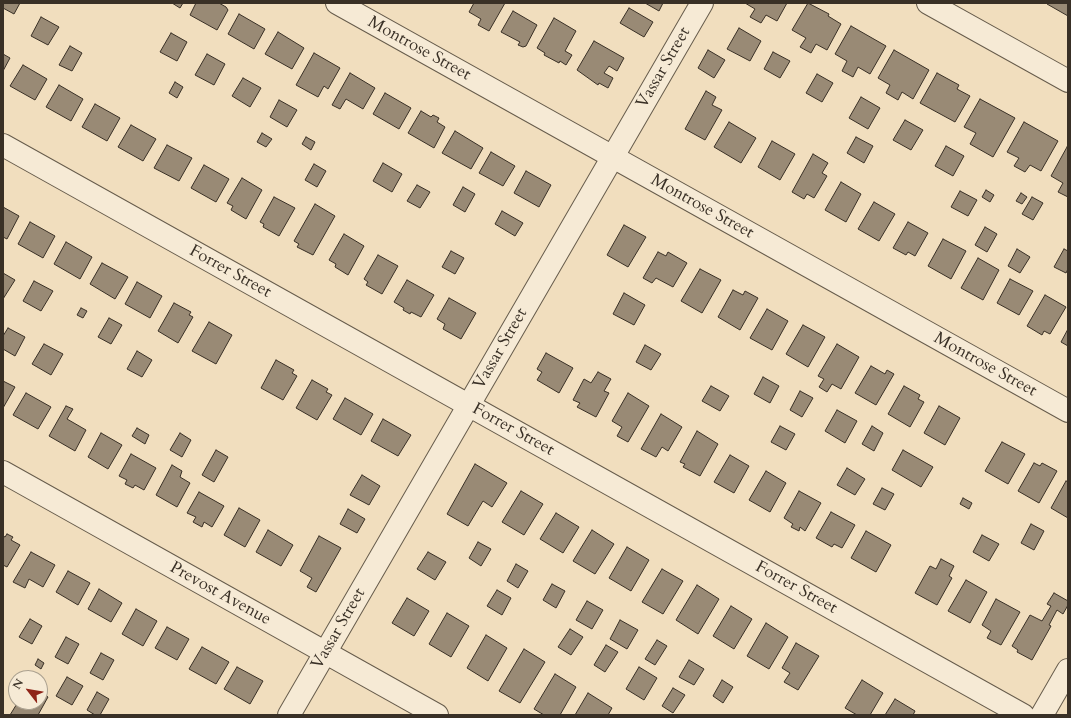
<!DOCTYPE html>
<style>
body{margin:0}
#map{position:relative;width:1071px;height:718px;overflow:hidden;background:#f1debe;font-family:Cardo,serif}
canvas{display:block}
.frame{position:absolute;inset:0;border:4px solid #393026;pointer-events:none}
.north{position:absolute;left:8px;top:670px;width:40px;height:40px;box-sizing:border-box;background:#f6ead5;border:1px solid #aaa08f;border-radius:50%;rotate:301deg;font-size:11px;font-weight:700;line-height:16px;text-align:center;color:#393026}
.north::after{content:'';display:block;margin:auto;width:14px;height:18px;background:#8f2418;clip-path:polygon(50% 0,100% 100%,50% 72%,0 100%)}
</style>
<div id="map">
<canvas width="1071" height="718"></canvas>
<div class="frame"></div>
<div class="north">N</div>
</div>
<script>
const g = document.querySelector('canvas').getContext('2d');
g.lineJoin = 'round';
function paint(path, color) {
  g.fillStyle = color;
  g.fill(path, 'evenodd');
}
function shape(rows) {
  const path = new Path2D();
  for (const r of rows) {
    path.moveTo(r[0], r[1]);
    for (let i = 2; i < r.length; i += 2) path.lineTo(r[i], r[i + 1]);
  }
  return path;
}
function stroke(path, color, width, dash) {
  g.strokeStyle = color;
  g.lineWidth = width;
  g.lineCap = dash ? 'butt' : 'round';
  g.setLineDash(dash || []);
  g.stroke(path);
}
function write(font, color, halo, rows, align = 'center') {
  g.font = font + ' Cardo,serif';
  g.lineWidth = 3;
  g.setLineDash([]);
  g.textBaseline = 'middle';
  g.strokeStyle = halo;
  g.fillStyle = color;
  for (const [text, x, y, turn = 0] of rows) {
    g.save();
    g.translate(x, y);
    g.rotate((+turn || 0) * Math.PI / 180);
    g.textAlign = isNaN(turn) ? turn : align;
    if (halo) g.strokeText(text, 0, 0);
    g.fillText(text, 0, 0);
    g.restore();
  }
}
const building = shape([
 [3,3,20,3,14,14,3,8,3,3],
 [172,3,183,3,180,8,172,3],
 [196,3,219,3,226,7,228,10,217,30,190,15,196,3],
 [474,3,505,3,489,31,478,25,481,19,469,12,474,3],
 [645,3,663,3,659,11,645,3],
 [745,3,787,3,777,21,766,15,761,23,750,17,755,9,745,3],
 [808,3,829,14,828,16,841,24,827,50,816,44,811,53,800,47,806,38,792,30,808,3],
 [1048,3,1068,3,1068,16,1047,4,1048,3],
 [629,8,653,22,644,37,620,23,629,8],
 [513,11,537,25,526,46,523,47,518,45,520,42,501,32,513,11],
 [239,14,265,29,254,49,228,34,239,14],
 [41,17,59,27,48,45,31,36,41,17],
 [554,18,576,31,565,51,572,55,566,65,560,61,559,63,544,55,545,53,537,48,554,18],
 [851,26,886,46,870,74,858,67,853,77,842,71,847,61,835,54,851,26],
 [739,28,761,41,750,61,727,49,739,28],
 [278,32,304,48,292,69,265,54,278,32],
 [171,33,187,42,177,61,160,52,171,33],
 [594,41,624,58,617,71,609,66,604,73,613,78,608,88,599,83,598,85,577,70,594,41],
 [70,46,82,53,72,71,59,65,70,46],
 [708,50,725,60,714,78,698,68,708,50],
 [894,50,929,70,913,99,902,92,898,100,886,93,890,85,878,78,894,50],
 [773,52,790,61,780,78,764,69,773,52],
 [314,53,340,68,328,89,324,86,318,97,296,85,314,53],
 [3,54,10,58,3,71,3,54],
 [207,54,225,64,214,85,195,75,207,54],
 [23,65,47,79,35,100,10,86,23,65],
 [350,73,375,88,363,109,346,99,340,109,332,105,350,73],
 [937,73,959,85,957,89,970,96,955,122,920,103,937,73],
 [817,74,833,83,822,102,806,93,817,74],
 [243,78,261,88,250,107,232,96,243,78],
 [175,82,183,87,177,98,169,93,175,82],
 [59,85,83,99,71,121,46,107,59,85],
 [706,91,716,97,712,105,722,110,705,140,685,129,706,91],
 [385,93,411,108,399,129,373,114,385,93],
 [861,97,880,108,868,129,849,118,861,97],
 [980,99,1015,118,993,157,970,144,976,133,964,127,980,99],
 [279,100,297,110,287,127,270,117,279,100],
 [95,104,120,118,107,141,82,127,95,104],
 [421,111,431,117,433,115,439,118,437,122,445,127,434,148,408,133,421,111],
 [905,120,923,130,911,150,893,140,905,120],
 [729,122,756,138,741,163,714,147,729,122],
 [1024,122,1058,141,1041,171,1030,165,1025,172,1014,166,1019,158,1007,152,1024,122],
 [131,125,156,139,143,161,118,147,131,125],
 [455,131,483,148,471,169,442,153,455,131],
 [262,133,272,139,266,147,257,142,262,133],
 [306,137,315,142,311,150,302,144,306,137],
 [856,137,873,146,864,163,847,153,856,137],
 [772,141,795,154,780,180,758,167,772,141],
 [167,145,192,158,179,181,154,168,167,145],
 [946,146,964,156,953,176,935,166,946,146],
 [1067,147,1068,148,1068,197,1058,192,1063,183,1051,176,1067,147],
 [491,152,515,166,503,186,479,173,491,152],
 [813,154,828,163,822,173,827,176,814,198,807,194,804,199,792,192,813,154],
 [383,163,402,174,392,192,373,181,383,163],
 [314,164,326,171,317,187,305,180,314,164],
 [204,165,229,179,216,202,191,188,204,165],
 [526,171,551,185,539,207,514,193,526,171],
 [242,178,262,190,246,219,231,210,233,206,227,203,242,178],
 [841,182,861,194,846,222,825,210,841,182],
 [417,185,430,192,420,208,407,201,417,185],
 [463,187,475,194,465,212,453,205,463,187],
 [986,190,994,195,990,202,982,197,986,190],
 [960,191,977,200,968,216,951,207,960,191],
 [1021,193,1027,197,1022,204,1016,201,1021,193],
 [274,197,295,208,279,236,263,227,264,224,260,222,274,197],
 [1032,197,1043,203,1033,220,1022,214,1032,197],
 [874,202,895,214,879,241,858,229,874,202],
 [315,204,335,216,313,255,297,247,299,244,294,241,315,204],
 [3,207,19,216,7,239,3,237,3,207],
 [502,211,523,223,515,236,495,224,502,211],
 [30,222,55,236,43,258,18,244,30,222],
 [908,222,928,233,915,256,908,252,906,255,893,248,908,222],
 [624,225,646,237,628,267,607,255,624,225],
 [985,227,997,234,987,252,975,245,985,227],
 [344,234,364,246,348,275,335,267,336,264,329,260,344,234],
 [943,239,966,251,951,279,928,266,943,239],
 [66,242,92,257,80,279,54,264,66,242],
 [1017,249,1030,257,1020,273,1008,266,1017,249],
 [1064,249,1068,251,1068,269,1066,273,1054,267,1064,249],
 [451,251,464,258,455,274,442,267,451,251],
 [658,252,666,256,668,252,687,263,673,287,656,278,652,283,643,278,658,252],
 [378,255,398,266,382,294,366,285,368,282,364,279,378,255],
 [978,258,999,270,983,300,961,288,978,258],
 [102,263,128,277,115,299,90,284,102,263],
 [700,269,721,280,702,313,681,301,700,269],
 [3,273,15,280,3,299,3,273],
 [1010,279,1033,291,1019,315,997,303,1010,279],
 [407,280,434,295,421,317,411,312,410,314,403,310,404,308,394,302,407,280],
 [34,281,53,291,41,311,23,301,34,281],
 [137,282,162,296,150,318,125,304,137,282],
 [733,290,743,295,745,291,758,298,740,330,718,317,733,290],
 [624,293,645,305,634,325,613,314,624,293],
 [1045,295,1066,307,1050,334,1044,331,1042,335,1027,326,1045,295],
 [449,298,476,313,461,339,443,329,445,324,437,319,449,298],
 [174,303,191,312,189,315,193,317,178,343,158,331,174,303],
 [81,308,87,311,83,318,77,315,81,308],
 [767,309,788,321,772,350,750,338,767,309],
 [109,318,122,325,111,344,98,337,109,318],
 [209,322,232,335,216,364,192,351,209,322],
 [803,325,825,337,808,367,786,354,803,325],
 [8,328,25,337,15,356,3,349,3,336,8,328],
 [1068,329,1068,346,1061,342,1068,329],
 [44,344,63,354,51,375,32,364,44,344],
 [837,344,859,357,841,389,832,384,827,392,819,387,824,379,818,376,837,344],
 [645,345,661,354,651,370,636,362,645,345],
 [137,351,152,360,142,377,127,369,137,351],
 [546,353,573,368,559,393,537,380,542,372,537,369,546,353],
 [276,360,294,370,292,373,297,376,283,400,261,388,276,360],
 [871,366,885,374,887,370,894,374,876,405,855,393,871,366],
 [598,372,611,379,604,391,609,393,596,417,577,407,580,403,573,400,584,379,591,383,598,372],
 [763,377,779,386,770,403,754,394,763,377],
 [312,380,328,389,326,392,332,395,317,420,296,408,312,380],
 [3,381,15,387,3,408,3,381],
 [711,386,729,396,720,411,702,401,711,386],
 [904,386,920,395,918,399,924,402,910,427,888,414,904,386],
 [800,391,813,398,802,417,790,410,800,391],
 [26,393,51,407,38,429,13,415,26,393],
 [628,393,649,406,628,442,617,436,622,427,612,421,628,393],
 [345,398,373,414,361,435,333,419,345,398],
 [66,406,73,409,67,419,86,430,75,451,49,436,66,406],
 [939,406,960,418,945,445,924,433,939,406],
 [837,410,857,421,845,443,825,431,837,410],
 [661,414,682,427,668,451,662,447,656,457,641,449,661,414],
 [383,419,411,435,398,456,371,441,383,419],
 [780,426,795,434,786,450,771,442,780,426],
 [872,426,883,433,874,451,862,444,872,426],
 [137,428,149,435,145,444,132,436,137,428],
 [697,431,718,444,700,476,683,467,685,464,680,462,697,431],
 [101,433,122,445,108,469,88,457,101,433],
 [180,433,191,440,182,457,170,450,180,433],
 [1002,442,1025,454,1008,484,985,471,1002,442],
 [216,450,228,457,214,482,202,475,216,450],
 [903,450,933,467,921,487,892,470,903,450],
 [131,454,156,468,144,490,135,485,133,488,125,484,127,480,119,476,131,454],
 [730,455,749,466,734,493,714,482,730,455],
 [1034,463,1040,466,1042,463,1057,471,1039,503,1018,491,1034,463],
 [475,464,507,483,492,507,483,501,468,526,447,514,475,464],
 [172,465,182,471,180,477,190,483,177,507,156,495,172,465],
 [847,468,865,479,855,495,837,485,847,468],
 [766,471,786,483,770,512,749,500,766,471],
 [362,475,380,486,369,505,350,495,362,475],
 [1066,481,1068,482,1068,518,1051,508,1066,481],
 [882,488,894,494,885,510,873,504,882,488],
 [521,491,543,504,524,535,502,522,521,491],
 [799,491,821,503,805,531,800,527,799,531,791,527,793,524,784,518,799,491],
 [199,492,224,506,212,527,204,522,202,527,193,522,196,517,187,513,199,492],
 [963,498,972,503,969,509,960,504,963,498],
 [239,508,260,520,245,547,224,535,239,508],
 [348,509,365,519,357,533,340,524,348,509],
 [831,512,855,525,842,548,834,544,832,547,816,538,831,512],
 [556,513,579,527,563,553,540,539,556,513],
 [1031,524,1044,531,1034,550,1021,543,1031,524],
 [268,530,293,545,281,566,256,552,268,530],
 [592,530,614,544,595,574,573,561,592,530],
 [866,531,891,545,876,572,851,558,866,531],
 [7,534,13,537,11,540,20,545,7,567,3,565,3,536,5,537,7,534],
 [982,535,999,544,989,561,973,552,982,535],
 [319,536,341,548,316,592,307,587,312,578,300,571,319,536],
 [478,542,491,549,481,566,469,558,478,542],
 [627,547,649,560,631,591,609,578,627,547],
 [31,552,55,565,43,587,29,579,25,588,13,582,31,552],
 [428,552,446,562,435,580,417,569,428,552],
 [941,559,954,566,949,576,952,578,937,605,915,593,930,566,936,569,941,559],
 [516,564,528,571,518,588,507,581,516,564],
 [662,569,683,581,663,614,642,602,662,569],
 [68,571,90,583,78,605,56,592,68,571],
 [966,580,987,592,970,623,948,611,966,580],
 [552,584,565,591,556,608,543,600,552,584],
 [697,585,719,599,698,634,676,620,697,585],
 [99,589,122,603,111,622,88,609,99,589],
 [497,590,511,598,502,615,487,606,497,590],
 [1054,593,1068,601,1068,605,1063,614,1057,610,1049,625,1051,626,1032,660,1017,652,1018,650,1012,646,1030,615,1042,621,1051,606,1047,604,1054,593],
 [407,598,429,611,414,636,392,623,407,598],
 [996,599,1020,612,1001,645,987,638,991,631,982,625,996,599],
 [587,601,603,610,592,629,576,620,587,601],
 [731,606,752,619,734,649,713,636,731,606],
 [136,609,157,621,143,646,122,634,136,609],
 [447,613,469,626,451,657,429,644,447,613],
 [30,619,42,626,32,644,19,637,30,619],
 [620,620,638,630,627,649,610,639,620,620],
 [766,623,788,637,769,669,747,656,766,623],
 [167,627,189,639,177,660,155,648,167,627],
 [570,629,583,637,571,655,558,647,570,629],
 [486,635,507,648,488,681,467,668,486,635],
 [66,637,79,644,68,664,55,657,66,637],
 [657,640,667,646,655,665,645,659,657,640],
 [796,643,819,656,798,690,784,682,790,673,782,668,796,643],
 [606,645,618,652,605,672,594,665,606,645],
 [202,647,229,662,216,684,189,669,202,647],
 [524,649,545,662,520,703,499,691,524,649],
 [101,653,114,660,103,680,90,673,101,653],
 [38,659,44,663,41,669,35,665,38,659],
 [689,660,704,669,694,685,679,677,689,660],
 [237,667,263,681,250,704,224,689,237,667],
 [639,667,657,678,644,700,626,689,639,667],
 [555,674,576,687,560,715,544,715,534,709,555,674],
 [67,677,83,686,72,705,56,696,67,677],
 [722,680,733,687,723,703,713,696,722,680],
 [862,680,883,693,870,715,857,715,845,708,862,680],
 [673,688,685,695,673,713,662,706,673,688],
 [40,692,48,697,38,715,10,715,18,702,28,704,29,702,40,702,40,692],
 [97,692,109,699,100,715,95,715,87,710,97,692],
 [588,693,612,708,608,715,575,715,588,693],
 [895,699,915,711,913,715,885,715,895,699]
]);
paint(building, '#998a75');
stroke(building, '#393026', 1);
const minor = shape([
 [337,3,1068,411],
 [928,3,1068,81],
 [3,145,1023,715],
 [3,472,437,715],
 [289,715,702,3],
 [1042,715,1068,670]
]);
stroke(minor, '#675c4c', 24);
stroke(minor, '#f6ead5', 22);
write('17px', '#393026', '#f6ead5', [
 ["Montrose Street",419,49,29],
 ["Vassar Street",664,68,-60],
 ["Montrose Street",702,207,29],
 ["Forrer Street",230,272,29],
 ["Vassar Street",501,349,-60],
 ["Montrose Street",985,365,29],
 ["Forrer Street",513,430,29],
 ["Forrer Street",796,588,29],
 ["Prevost Avenue",220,594,29],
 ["Vassar Street",339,629,-60]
]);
</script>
